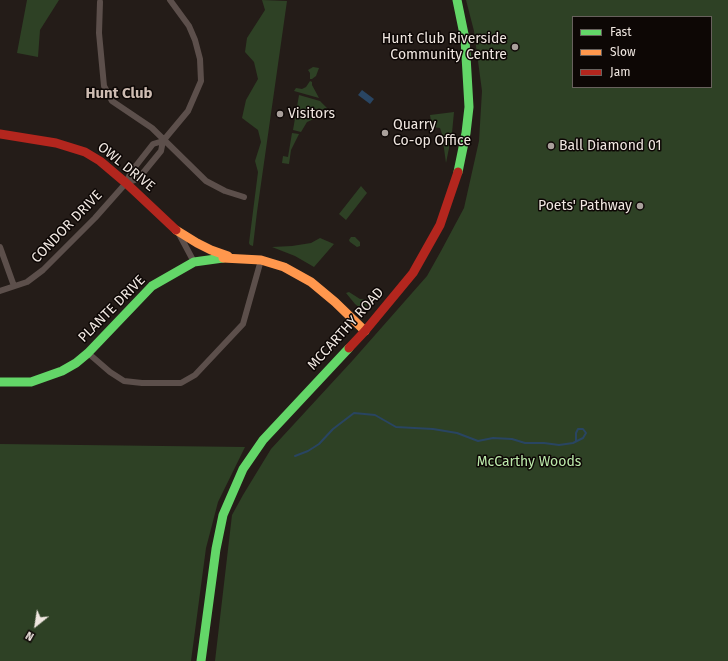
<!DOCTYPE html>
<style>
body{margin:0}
#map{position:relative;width:728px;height:661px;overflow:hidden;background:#241c18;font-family:"Fira Sans",sans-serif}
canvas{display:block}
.legend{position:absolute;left:572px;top:16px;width:140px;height:72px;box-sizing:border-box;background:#0d0705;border:1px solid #68615d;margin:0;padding:5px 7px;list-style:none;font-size:12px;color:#f0e7e1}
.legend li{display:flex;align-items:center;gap:8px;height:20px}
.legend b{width:20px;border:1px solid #68615d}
.north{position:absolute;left:16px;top:605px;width:40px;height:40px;-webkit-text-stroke:3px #0d0705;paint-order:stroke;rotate:210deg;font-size:11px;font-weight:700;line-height:16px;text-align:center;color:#f0e7e1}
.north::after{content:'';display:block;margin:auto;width:14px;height:18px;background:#f0e7e1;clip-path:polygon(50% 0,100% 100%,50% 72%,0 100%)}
</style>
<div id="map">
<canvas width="728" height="661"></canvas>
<ul class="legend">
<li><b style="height:5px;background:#63d668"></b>Fast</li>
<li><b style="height:5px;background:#ff974d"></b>Slow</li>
<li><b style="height:5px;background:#b3261e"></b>Jam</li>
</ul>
<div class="north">N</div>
</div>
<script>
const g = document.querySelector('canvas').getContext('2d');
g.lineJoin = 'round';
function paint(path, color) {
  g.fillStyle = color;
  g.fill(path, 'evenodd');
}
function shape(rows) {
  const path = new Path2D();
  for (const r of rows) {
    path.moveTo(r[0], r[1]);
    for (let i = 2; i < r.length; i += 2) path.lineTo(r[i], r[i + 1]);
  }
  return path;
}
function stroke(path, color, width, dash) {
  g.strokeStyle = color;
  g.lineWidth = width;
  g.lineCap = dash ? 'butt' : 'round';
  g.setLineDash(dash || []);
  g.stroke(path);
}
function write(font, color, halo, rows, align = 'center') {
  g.font = font + ' "Fira Sans",sans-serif';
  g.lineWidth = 3;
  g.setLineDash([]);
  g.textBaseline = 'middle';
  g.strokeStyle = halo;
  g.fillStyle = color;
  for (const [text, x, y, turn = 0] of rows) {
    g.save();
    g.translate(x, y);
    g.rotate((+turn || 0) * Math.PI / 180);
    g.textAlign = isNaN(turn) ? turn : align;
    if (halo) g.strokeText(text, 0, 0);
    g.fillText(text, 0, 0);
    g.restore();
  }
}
paint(shape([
 [27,0,59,0,40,30,38,57,17,53],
 [262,0,287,1,257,212,253,246,250,245,249,243,258,172,255,161,261,142,258,130,242,118,246,100,258,79,254,62,245,52,247,38,265,10],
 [466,0,728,0,728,661,215,661,232,515,243,495,271,449,353,360,427,276,441,251,464,208,479,141,482,91,474,31],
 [573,17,711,17,711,87,573,87],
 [313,67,319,68,316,76,312,79,310,79,310,73,308,70],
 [310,81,312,82,312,85,319,98,294,91,296,88,302,89,306,87],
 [299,95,320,101,327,108,320,110,314,119,307,122,301,132,293,130],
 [454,112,452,133,446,163,442,134,440,128,432,127,430,115],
 [292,133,299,134,291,150,289,164,282,163,283,156,288,157],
 [361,186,367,193,346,220,339,214],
 [351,237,355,237,360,242,360,246,357,247,350,242,349,240],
 [320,238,334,244,314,267,295,256,272,247,292,246,311,243],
 [349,292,360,299,369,300,369,304,365,308,360,308,355,304,346,293],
 [0,444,245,447,218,502,206,548,191,661,0,661]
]), '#2e4125');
paint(shape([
 [362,90,374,99,370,104,358,95]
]), '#294562');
stroke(shape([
 [295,456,308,451,319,444,333,429,354,413,375,415,396,427,433,429,457,433,478,441,493,438,512,439,525,443,544,443,559,445,573,443,583,438,586,433,583,429,578,429,576,433,576,441]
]), '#294562', 2);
stroke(shape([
 [100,2,99,33,104,86,112,101,152,128,206,181,225,191,244,197],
 [126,183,138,179,161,151,163,141,188,111,201,81,200,59,195,40,189,26,170,0],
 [178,232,194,262],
 [0,247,14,286],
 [0,291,27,282,43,270,95,218,126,183,131,172,153,144,163,141],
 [88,353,110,372,124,381,142,383,181,383,195,375,243,324,261,260]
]), '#5c4f4b', 6);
stroke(shape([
 [457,0,465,39,469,107,466,133,458,172],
 [0,382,31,382,62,371,76,363,88,353,152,286,194,262,223,258],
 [201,661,216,549,223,515,243,469,263,440,349,348]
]), '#63d668', 9);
stroke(shape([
 [176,230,197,243,211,250,228,256],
 [223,258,261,260,284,267,311,282,335,302,365,331]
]), '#ff974d', 9);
stroke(shape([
 [0,134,56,143,85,152,100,161,126,183,176,230],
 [349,348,365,331,413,273,440,225,458,172]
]), '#b3261e', 9);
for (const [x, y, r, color] of [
 [515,47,4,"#a9a09b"],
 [280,114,4,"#a9a09b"],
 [385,133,4,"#a9a09b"],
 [551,146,4,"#a9a09b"],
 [640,206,4,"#a9a09b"]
]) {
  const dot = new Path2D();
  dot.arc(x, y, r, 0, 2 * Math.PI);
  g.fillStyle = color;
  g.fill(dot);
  stroke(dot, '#0d0705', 1.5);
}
write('14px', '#f0e7e1', '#0d0705', [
 ["Hunt Club Riverside",507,39,"right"],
 ["Community Centre",507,55,"right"],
 ["Visitors",288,114],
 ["Quarry",393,125],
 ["Co-op Office",393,141],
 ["Ball Diamond 01",559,146],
 ["Poets' Pathway",632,206,"right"]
], 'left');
write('14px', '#f0e7e1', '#0d0705', [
 ["OWL DRIVE",126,167,39],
 ["CONDOR DRIVE",67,227,-46],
 ["PLANTE DRIVE",112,309,-45],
 ["MCCARTHY ROAD",346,329,-48]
]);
write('14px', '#bbe9aa', '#0d0705', [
 ["McCarthy Woods",529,462]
]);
write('bold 15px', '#cebcb2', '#0d0705', [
 ["Hunt Club",119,94]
]);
</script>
